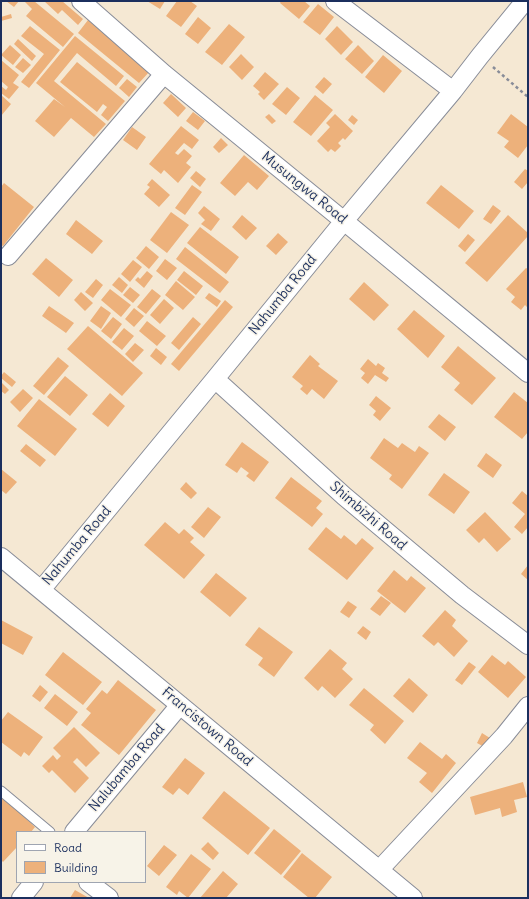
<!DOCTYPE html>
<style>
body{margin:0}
#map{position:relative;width:529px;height:899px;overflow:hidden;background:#f5e8d3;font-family:Delius,sans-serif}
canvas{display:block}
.frame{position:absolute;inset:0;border:2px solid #1b2f5e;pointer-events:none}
.legend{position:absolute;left:16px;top:831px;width:130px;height:52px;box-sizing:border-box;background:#f7f3e8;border:1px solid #9fa5b1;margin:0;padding:5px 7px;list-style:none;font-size:12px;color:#1b2f5e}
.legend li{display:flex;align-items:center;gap:8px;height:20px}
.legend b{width:20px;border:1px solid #9fa5b1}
</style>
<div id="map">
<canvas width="529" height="899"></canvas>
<div class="frame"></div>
<ul class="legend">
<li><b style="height:5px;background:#fff"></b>Road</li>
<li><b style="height:11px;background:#edb17b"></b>Building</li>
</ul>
</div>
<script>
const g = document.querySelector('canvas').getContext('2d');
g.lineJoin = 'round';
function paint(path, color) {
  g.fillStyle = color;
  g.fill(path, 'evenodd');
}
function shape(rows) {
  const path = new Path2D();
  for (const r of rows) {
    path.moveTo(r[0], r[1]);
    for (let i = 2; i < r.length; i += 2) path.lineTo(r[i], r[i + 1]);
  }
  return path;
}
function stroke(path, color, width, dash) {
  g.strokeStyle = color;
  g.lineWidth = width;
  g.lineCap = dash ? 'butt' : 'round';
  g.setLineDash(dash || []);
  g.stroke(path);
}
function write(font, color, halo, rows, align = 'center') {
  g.font = font + ' Delius,sans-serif';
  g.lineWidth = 3;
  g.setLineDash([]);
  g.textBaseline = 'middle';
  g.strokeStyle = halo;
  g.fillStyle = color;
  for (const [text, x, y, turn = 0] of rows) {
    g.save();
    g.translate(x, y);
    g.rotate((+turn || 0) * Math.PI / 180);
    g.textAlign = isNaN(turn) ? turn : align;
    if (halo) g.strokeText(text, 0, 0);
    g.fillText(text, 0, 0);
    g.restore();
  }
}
paint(shape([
 [6,1,19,1,14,7],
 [24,1,34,1,74,34,63,47,26,16,32,9],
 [44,1,62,1,83,19,78,25,62,10,58,14],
 [147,1,165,1,160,9],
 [177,1,190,1,197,6,181,27,166,16],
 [281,1,304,1,310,6,299,19,280,3],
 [318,4,334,17,320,35,303,22],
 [11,14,12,18,1,21,1,17],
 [198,17,211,28,198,44,185,34],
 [88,20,150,71,139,83,78,33],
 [229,24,245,37,222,65,205,52],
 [30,26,60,50,29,88,21,82,44,54,21,36],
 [337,26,353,42,341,55,325,39],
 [75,36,124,76,116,86,77,53,54,81,106,124,94,137,71,118,54,137,35,121,54,99,65,107,36,83],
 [18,39,36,56,32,61,14,44],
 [10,45,21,55,13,65,1,55],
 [358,45,374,61,362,74,345,59],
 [241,54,254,67,242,80,229,67],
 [383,55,402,71,384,93,365,77],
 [23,58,31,65,23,73,15,67],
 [1,60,19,75,13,83,19,87,9,99,1,93,1,86,6,90,8,87,1,81],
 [77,62,125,101,108,121,101,115,107,107,103,104,97,112,60,82],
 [265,72,279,84,264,100,258,94,260,92,253,86],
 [324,77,332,84,323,94,315,87],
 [127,79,137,87,129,97,119,88],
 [287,87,300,98,286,115,272,104],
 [171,94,186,108,178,117,163,103],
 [1,95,11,104,1,116],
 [315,95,333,110,311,136,293,122],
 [193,112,205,121,198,130,186,121],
 [269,114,276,121,272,124,265,117],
 [335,114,353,131,345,140,343,138,338,143,341,146,335,152,331,149,328,152,317,141,330,127,326,123],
 [511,114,528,127,528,145,518,158,504,147,509,141,497,133],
 [352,115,358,120,354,125,348,120],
 [181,126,199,140,192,149,184,143,175,153,178,155,184,149,192,156,186,163,191,167,178,183,164,170,161,174,149,164],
 [132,127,146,137,137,150,123,140],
 [221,138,228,145,219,153,213,147],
 [244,155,269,176,257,190,248,182,235,196,220,183],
 [525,169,528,171,528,182,522,189,514,182],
 [196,171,206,179,200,187,190,178],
 [152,179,170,195,159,207,144,194,150,187,147,185],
 [4,183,34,207,3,246,1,245,1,187],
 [192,185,202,192,185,215,175,208],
 [441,185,474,211,459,229,426,203],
 [493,205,501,211,491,224,483,219],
 [204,206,220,219,211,231,201,224,205,220,198,213],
 [171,212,189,225,167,253,150,240],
 [242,215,257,228,246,240,232,227],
 [508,215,528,233,528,236,487,282,465,263],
 [76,220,103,241,92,254,66,234],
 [200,227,239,257,226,274,187,243],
 [278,233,288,242,276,255,266,246],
 [468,234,475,240,465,252,458,246],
 [146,246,159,257,149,269,136,258],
 [185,247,229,282,220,293,176,259],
 [46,258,73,280,59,297,32,274],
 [165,259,177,268,167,280,156,271],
 [133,260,142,267,130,282,121,274],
 [526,268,528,269,528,308,525,305,521,310,511,302,515,297,506,289],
 [147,271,153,276,144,288,135,280,138,277,140,279],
 [184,271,203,286,196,295,177,280],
 [119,277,128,285,122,293,112,285],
 [96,279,103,285,93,298,85,292],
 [176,281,195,297,183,310,165,295],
 [364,282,389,305,374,321,349,299],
 [130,287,140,295,133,303,123,295],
 [110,289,131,305,121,317,101,300],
 [152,289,161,296,146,314,137,307],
 [81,292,93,303,85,311,74,300],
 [209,293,221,301,217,307,205,298],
 [164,299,174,308,160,324,150,315],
 [225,300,233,307,179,371,171,364],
 [49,306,74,323,66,333,42,316],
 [101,306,111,313,101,329,90,321],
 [134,308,144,316,134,327,125,319],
 [414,310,445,336,428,358,397,329],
 [113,317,122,324,111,339,101,331],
 [193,317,201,324,179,350,171,343],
 [147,321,166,336,157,346,139,331],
 [88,326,143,373,122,396,67,349],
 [124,328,134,336,122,350,112,342],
 [135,343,144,350,133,362,125,354],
 [458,346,496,378,472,405,454,390,460,383,441,367],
 [156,348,167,357,161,365,150,356],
 [310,355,320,364,318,366,338,381,324,399,312,389,307,395,300,389,303,386,292,377],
 [58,357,69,366,44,395,33,386],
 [368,359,376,366,378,363,385,368,382,373,389,378,386,382,375,375,368,384,361,378,365,373,360,369],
 [4,372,16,382,12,387,1,378,1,376],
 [65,376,88,395,70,416,47,397],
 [1,382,9,390,5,394,1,391],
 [23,389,33,398,20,412,10,402],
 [514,392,528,403,528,432,522,439,494,417],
 [110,393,125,406,108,427,92,414],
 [376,396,391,408,380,421,373,415,376,411,369,405],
 [39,399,77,429,55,456,17,426],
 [439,414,456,427,445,441,428,427],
 [384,438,398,448,402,443,415,452,419,446,429,453,402,489,389,479,392,475,370,458],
 [242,442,269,462,254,482,246,476,249,473,241,467,237,473,225,465],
 [26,444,46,460,40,467,20,451],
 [486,453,502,465,493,478,477,466],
 [1,469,17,482,6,494,1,490],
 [444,473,470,492,454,514,428,495],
 [291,477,322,501,316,508,323,514,312,527,275,498],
 [186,482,197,493,191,499,180,489],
 [522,491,528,496,528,527,522,534,514,527,525,514,512,503],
 [208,507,221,517,204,538,191,527],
 [485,512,511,539,497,552,484,538,479,543,466,530],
 [165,522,179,534,184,529,194,538,190,542,205,555,184,579,144,545],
 [326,527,341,539,344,535,356,545,362,538,374,548,347,580,308,549],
 [528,565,528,580,521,574],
 [394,570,407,581,411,576,426,588,405,613,377,591],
 [216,573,247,598,230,617,200,592],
 [381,596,391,603,380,616,370,609],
 [348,601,357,607,349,618,340,612],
 [445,610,456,620,452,626,468,641,454,657,438,642,434,646,422,636],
 [1,620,33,637,23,655,1,643],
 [363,626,371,632,366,640,357,633],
 [259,627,293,652,274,677,258,665,263,658,245,645],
 [330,649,347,663,342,669,353,679,335,698,322,686,318,691,304,678],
 [63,652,102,682,83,705,45,675],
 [492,655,505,665,508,661,526,677,508,698,478,672],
 [469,662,476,667,462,685,455,680],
 [409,678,428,695,413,713,393,696],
 [118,680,156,710,119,755,81,725,91,713,86,709,102,690,107,694],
 [40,685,48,692,40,702,32,696],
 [364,688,404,721,385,744,370,730,374,725,349,705],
 [55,694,78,712,67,726,44,708],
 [8,712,43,737,29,756,24,752,21,757,1,742,1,721],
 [74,727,100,753,86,767,77,758,73,762,89,778,75,793,52,770,49,773,42,766,53,755,57,760,61,756,53,748],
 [482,733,493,740,488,749,477,743],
 [420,742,442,759,446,754,456,763,432,793,419,782,427,773,407,758],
 [185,758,205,773,188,795,179,788,173,795,162,787],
 [523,782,527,797,514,800,517,812,502,817,500,808,475,815,470,797],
 [224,791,270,828,248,855,202,818],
 [3,797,35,827,31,832,17,832,17,847,3,862,1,860,1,799],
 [274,829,301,851,281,875,254,853],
 [208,842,219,853,213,860,201,849],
 [164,845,177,855,159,876,147,866],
 [302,853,332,877,315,898,309,898,283,877],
 [191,854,211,869,188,898,179,891,177,895,166,887],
 [223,871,238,884,226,898,200,898],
 [75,890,89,898,70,898]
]), '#edb17b');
const lane = shape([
 [1,791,50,832]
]);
const street = shape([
 [81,1,164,74,344,221,528,373],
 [335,1,453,91],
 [8,256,164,74],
 [215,379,344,496,462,595,528,645],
 [1,557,413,898],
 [41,590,215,379,344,221,453,91,480,56,525,1],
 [74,832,180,705],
 [379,870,504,736,528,706],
 [88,882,109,898],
 [21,898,34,882]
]);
stroke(lane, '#888c98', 11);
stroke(street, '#888c98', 20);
stroke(shape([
 [493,67,528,97]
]), '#888c98', 2.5, [3, 3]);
stroke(lane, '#fff', 9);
stroke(street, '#fff', 18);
write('14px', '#1b2f5e', '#f7f3e8', [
 ["Musungwa Road",304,188,39],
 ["Nahumba Road",283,295,-51],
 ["Shimbizhi Road",368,516,41],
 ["Nahumba Road",77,546,-50],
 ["Francistown Road",207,727,40],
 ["Nalubamba Road",127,768,-50]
]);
</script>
